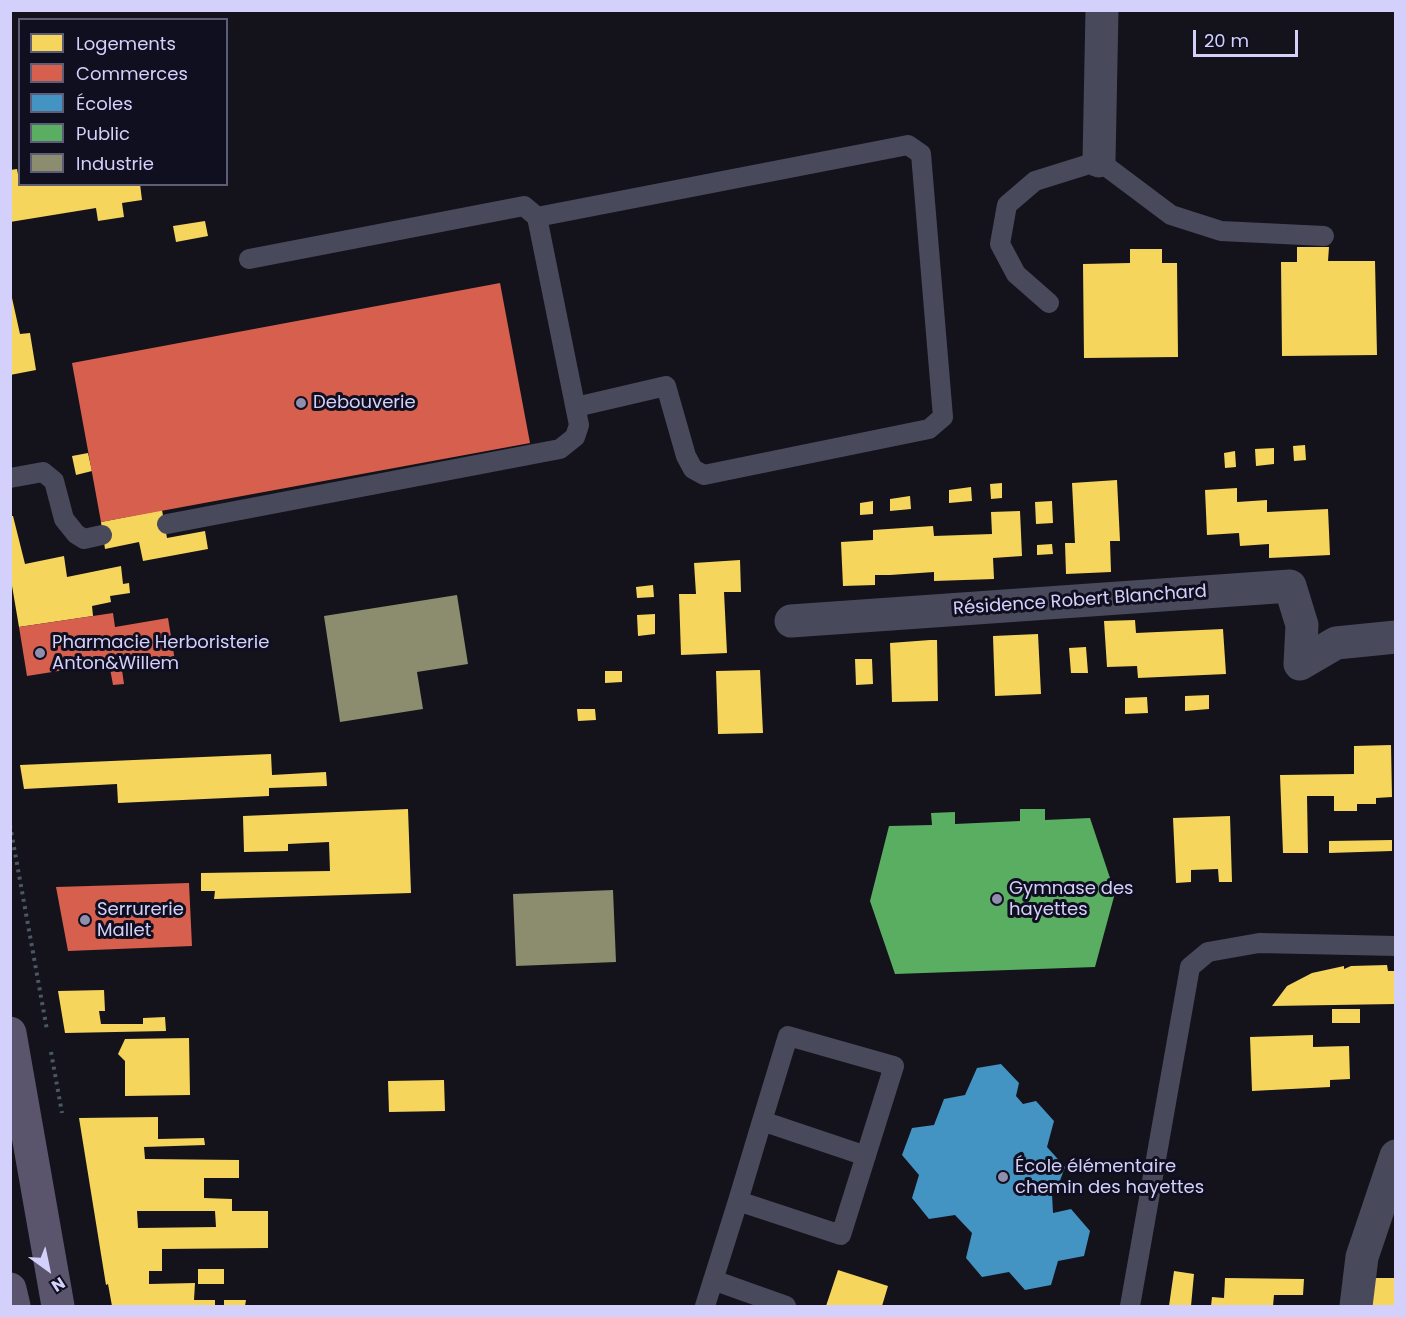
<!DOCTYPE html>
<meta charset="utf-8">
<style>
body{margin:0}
#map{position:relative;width:1406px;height:1317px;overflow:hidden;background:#14131c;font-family:Poppins,sans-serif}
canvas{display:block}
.frame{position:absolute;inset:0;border:12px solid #d3d1fb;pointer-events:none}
.legend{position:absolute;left:18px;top:18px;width:210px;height:168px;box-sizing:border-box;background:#100f20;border:2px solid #5e5d78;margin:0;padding:8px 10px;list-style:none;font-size:18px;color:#d3d1fb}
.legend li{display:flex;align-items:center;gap:12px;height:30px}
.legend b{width:30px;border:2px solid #5e5d78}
.north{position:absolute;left:18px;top:1239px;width:60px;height:60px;-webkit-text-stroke:4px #100f20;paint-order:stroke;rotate:147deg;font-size:16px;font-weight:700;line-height:24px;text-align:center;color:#d3d1fb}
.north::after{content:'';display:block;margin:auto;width:21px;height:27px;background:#d3d1fb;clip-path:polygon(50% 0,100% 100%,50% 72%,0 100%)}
.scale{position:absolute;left:1193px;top:30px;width:105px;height:27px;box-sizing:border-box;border:3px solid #d3d1fb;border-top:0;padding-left:8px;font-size:18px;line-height:21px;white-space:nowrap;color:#d3d1fb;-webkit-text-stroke:4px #100f20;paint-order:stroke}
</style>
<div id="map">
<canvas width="1406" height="1317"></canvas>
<div class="frame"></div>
<ul class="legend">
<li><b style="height:16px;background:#f6d55c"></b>Logements</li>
<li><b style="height:16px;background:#d6604d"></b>Commerces</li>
<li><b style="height:16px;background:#4393c3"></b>Écoles</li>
<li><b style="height:16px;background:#5aae61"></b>Public</li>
<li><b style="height:16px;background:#8c8c6e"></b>Industrie</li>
</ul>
<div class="north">N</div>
<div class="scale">20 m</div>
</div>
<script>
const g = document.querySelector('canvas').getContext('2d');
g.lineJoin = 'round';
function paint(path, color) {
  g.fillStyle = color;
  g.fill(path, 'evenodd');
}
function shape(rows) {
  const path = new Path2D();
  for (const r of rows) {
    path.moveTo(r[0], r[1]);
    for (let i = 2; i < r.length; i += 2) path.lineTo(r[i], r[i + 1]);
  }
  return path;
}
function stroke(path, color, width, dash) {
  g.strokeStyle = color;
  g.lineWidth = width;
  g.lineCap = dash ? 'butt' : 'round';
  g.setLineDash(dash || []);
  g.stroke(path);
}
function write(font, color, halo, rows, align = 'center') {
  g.font = font + ' Poppins,sans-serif';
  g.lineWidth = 6;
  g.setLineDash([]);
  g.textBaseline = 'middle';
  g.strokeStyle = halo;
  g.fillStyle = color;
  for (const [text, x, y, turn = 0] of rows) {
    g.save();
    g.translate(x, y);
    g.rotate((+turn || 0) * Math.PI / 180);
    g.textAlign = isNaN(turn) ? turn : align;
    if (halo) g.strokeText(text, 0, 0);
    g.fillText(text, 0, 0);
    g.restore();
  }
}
paint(shape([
 [17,169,20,185,140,184,142,200,122,203,124,217,98,221,96,208,10,222,10,170],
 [205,221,208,236,176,242,173,226],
 [1297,247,1329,247,1328,261,1375,261,1377,355,1282,356,1281,262,1297,262],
 [1130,249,1162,249,1162,263,1177,263,1178,357,1084,358,1083,264,1130,263],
 [10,289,20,334,30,333,36,370,10,375],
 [1305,445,1306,460,1294,461,1293,446],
 [1274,448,1274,464,1256,466,1255,449],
 [1235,451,1236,467,1225,468,1224,453],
 [88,453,92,471,76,475,72,456],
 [1117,480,1120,541,1110,541,1111,572,1066,574,1065,543,1075,543,1072,483],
 [1002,483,1002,498,991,499,990,484],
 [971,487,972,501,949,503,949,490],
 [1237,488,1237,502,1267,500,1267,512,1328,509,1330,555,1269,558,1269,544,1240,546,1239,533,1207,535,1205,490],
 [910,496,911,509,890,511,890,499],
 [873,501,873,514,860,515,860,503],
 [1052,501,1053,523,1036,524,1035,502],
 [162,510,167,538,205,531,208,549,143,561,139,542,105,549,101,522],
 [1020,511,1022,556,993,558,994,579,934,581,934,572,890,575,875,575,875,585,843,586,841,542,873,540,873,530,933,526,934,536,992,534,991,512],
 [10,516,13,516,25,564,64,556,67,577,121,566,123,584,129,583,130,593,110,596,111,602,92,606,93,616,19,627,10,574],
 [1052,544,1053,554,1037,555,1037,545],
 [740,560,741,592,724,592,727,653,681,655,679,594,696,594,694,563],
 [653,585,654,597,637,598,636,587],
 [655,614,655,634,638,636,637,615],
 [1135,620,1136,633,1223,629,1226,674,1138,678,1137,666,1107,667,1104,621],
 [1038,634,1041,694,995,696,993,636],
 [930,640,937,640,938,701,892,702,890,643],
 [1086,647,1088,673,1071,673,1069,648],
 [855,659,872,659,873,684,856,685],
 [760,670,763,733,718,734,716,671],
 [605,671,622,671,622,682,605,683],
 [1209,695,1209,709,1185,711,1185,696],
 [1147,697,1148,713,1125,714,1125,698],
 [577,709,595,709,596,720,578,721],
 [1391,745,1392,797,1376,798,1376,804,1357,804,1357,811,1334,811,1334,796,1307,796,1308,853,1283,853,1280,775,1354,774,1354,746],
 [271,754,272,775,326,772,327,786,269,788,269,796,118,803,117,784,24,789,20,765],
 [408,809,411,893,214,899,215,891,201,891,201,873,330,871,329,842,288,844,288,851,244,852,243,816],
 [1230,816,1232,882,1219,882,1218,869,1191,870,1191,882,1176,883,1173,818],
 [1392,840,1392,851,1329,853,1329,841],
 [1387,965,1388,971,1395,971,1395,1004,1272,1006,1287,986,1312,973,1344,966,1344,969,1351,966],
 [104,990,105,1011,99,1011,101,1024,143,1024,143,1018,165,1017,166,1031,65,1033,58,991],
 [1332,1009,1360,1009,1360,1023,1332,1023],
 [1313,1035,1313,1047,1349,1046,1350,1079,1330,1080,1330,1087,1252,1091,1250,1037],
 [189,1038,190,1095,125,1096,125,1061,118,1054,125,1039],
 [444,1080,445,1111,389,1112,388,1081],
 [158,1117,158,1139,204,1138,205,1145,144,1147,145,1159,239,1160,239,1178,204,1178,204,1198,232,1199,232,1211,268,1211,268,1248,162,1249,162,1271,149,1271,149,1284,195,1283,194,1300,215,1300,215,1306,112,1306,108,1284,106,1285,79,1118],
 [137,1211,215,1211,216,1227,138,1228],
 [198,1269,224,1269,224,1284,198,1284],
 [838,1270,888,1286,882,1306,826,1306],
 [1174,1271,1194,1274,1191,1306,1169,1306],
 [1225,1278,1304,1279,1303,1295,1274,1295,1273,1306,1211,1306,1212,1297,1224,1298],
 [1369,1278,1395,1278,1395,1306,1369,1306],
 [224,1300,246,1300,245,1306,224,1306]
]), '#f6d55c');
paint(shape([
 [500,283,530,443,101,522,72,363],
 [113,613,115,627,168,618,175,661,122,670,124,684,113,685,109,663,27,676,19,627],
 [189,883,192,946,68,951,56,887]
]), '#d6604d');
paint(shape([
 [1001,1064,1019,1083,1016,1096,1023,1104,1036,1101,1054,1121,1047,1147,1065,1167,1055,1194,1052,1194,1053,1213,1071,1209,1090,1231,1084,1256,1058,1261,1051,1285,1025,1290,1009,1272,982,1277,966,1258,972,1233,955,1215,929,1219,912,1198,919,1175,902,1155,912,1128,934,1125,944,1099,965,1095,977,1068]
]), '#4393c3');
paint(shape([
 [1020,809,1045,809,1045,820,1090,818,1115,893,1095,967,895,974,870,901,889,826,932,825,931,813,955,812,955,824,1020,821]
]), '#5aae61');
paint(shape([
 [457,595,468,664,417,672,423,709,340,722,324,616],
 [613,890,616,962,516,966,513,894]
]), '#8c8c6e');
stroke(shape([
 [10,825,47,1030],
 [51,1052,62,1113]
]), '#4a5863', 4, [3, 4.5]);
stroke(shape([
 [537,217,908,145,921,154,943,417,929,429,704,475,693,469,686,456,666,386,576,407],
 [1049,303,1016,274,1000,244,1007,205,1035,181,1099,161,1171,215,1221,231,1324,236],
 [10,478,43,472,54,481,64,519,76,534,84,539,102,535],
 [167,524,560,449,575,437,579,425,537,217,524,206,249,259],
 [762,1121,866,1156],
 [713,1280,786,1306],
 [705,1306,738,1201,762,1121,788,1036,894,1066,841,1235,738,1201],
 [1130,1306,1190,967,1208,952,1259,943,1396,946]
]), '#49495c', 20);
stroke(shape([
 [1099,161,1102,10],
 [791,621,1290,586,1302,625,1300,664],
 [1300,664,1336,643,1396,637],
 [1356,1306,1362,1257,1396,1156]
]), '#49495c', 33);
stroke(shape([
 [10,1033,58,1306],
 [10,1289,14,1306]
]), '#5b546d', 33);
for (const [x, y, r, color] of [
 [301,403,6,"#908ead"],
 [40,653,6,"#908ead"],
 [997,899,6,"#908ead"],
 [85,920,6,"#908ead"],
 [1003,1177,6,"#908ead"]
]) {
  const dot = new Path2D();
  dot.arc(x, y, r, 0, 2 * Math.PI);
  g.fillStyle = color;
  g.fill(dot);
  stroke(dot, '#100f20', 2);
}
write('18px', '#d3d1fb', '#100f20', [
 ["Debouverie",313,403],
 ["Pharmacie Herboristerie",52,643],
 ["Anton&Willem",52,664],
 ["Gymnase des",1009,889],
 ["hayettes",1009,910],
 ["Serrurerie",97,910],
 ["Mallet",97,931],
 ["École élémentaire",1015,1167],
 ["chemin des hayettes",1015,1188]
], 'left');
write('18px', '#d3d1fb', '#100f20', [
 ["Résidence Robert Blanchard",1080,601,-4]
]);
</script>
